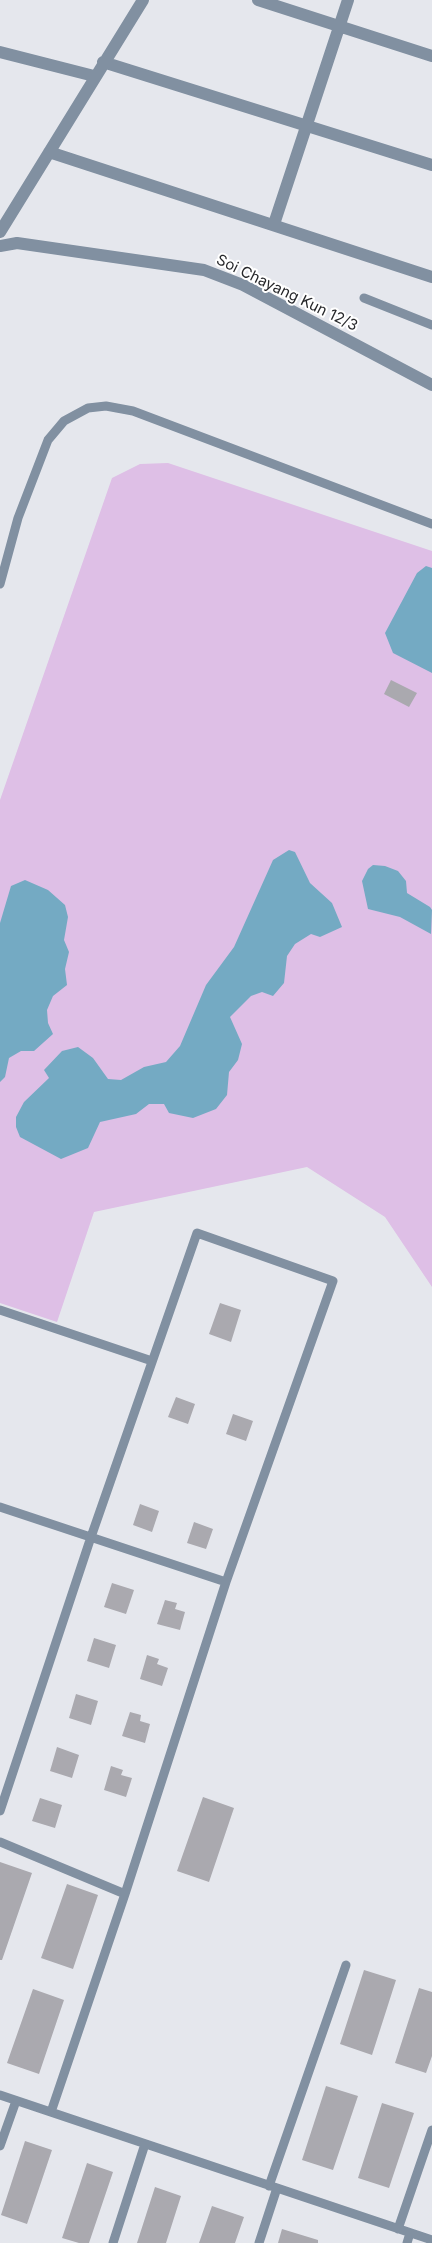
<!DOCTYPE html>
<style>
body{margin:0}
canvas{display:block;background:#e5e7ed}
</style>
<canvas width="432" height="2243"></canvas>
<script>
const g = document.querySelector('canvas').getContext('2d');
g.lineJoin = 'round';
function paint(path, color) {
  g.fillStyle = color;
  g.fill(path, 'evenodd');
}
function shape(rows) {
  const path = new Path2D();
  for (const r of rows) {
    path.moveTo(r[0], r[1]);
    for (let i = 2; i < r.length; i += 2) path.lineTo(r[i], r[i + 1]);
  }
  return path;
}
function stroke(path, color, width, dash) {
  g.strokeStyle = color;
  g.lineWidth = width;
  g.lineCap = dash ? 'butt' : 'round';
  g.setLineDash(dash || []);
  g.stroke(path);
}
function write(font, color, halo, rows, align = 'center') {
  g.font = font + ' Inter,sans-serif';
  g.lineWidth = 4;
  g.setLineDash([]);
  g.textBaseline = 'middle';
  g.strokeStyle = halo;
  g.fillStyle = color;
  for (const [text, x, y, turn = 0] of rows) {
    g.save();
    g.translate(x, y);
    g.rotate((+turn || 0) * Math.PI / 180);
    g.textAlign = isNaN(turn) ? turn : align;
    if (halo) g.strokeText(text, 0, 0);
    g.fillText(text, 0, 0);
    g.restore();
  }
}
paint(shape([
 [168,463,432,551,432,1287,385,1217,307,1167,94,1212,57,1322,0,1303,0,800,112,478,140,464]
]), '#debfe6');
paint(shape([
 [426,566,432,568,432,673,393,653,385,633,417,573],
 [289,850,295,852,310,883,332,903,342,927,320,937,311,934,295,944,287,956,284,983,273,996,262,992,251,996,230,1017,242,1044,238,1060,229,1072,227,1095,216,1109,193,1118,169,1113,164,1104,149,1104,136,1114,100,1122,88,1148,61,1159,20,1137,16,1127,16,1117,24,1102,49,1078,44,1070,62,1051,78,1047,93,1058,108,1079,121,1080,144,1067,166,1062,180,1046,206,985,234,947,273,860],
 [373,865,385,866,398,871,406,881,407,893,430,907,432,910,431,934,400,917,368,909,362,881,368,869],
 [25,880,48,890,65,905,68,917,64,940,69,952,65,969,67,985,53,996,47,1010,48,1023,53,1034,34,1051,21,1051,9,1058,5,1077,0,1082,0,923,11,886]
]), '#74aac3');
paint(shape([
 [391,680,417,693,409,707,384,694],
 [220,1303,241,1310,231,1342,209,1334],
 [176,1397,195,1404,188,1424,168,1417],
 [233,1414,253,1421,246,1441,226,1434],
 [140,1504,159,1511,152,1532,133,1525],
 [194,1522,213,1529,206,1549,187,1543],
 [112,1583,134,1590,126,1614,104,1607],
 [165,1600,177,1603,175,1609,185,1612,180,1630,157,1624],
 [94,1638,116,1645,109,1668,87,1661],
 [147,1655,159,1659,157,1664,168,1668,162,1686,140,1679],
 [76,1694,98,1701,91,1725,69,1718],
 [130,1712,141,1715,140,1721,150,1724,145,1743,122,1736],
 [57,1747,79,1755,72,1778,50,1771],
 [111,1766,123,1770,121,1775,132,1778,126,1797,104,1790],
 [203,1797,234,1808,209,1882,177,1871],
 [40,1798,62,1805,55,1828,32,1821],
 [0,1862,32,1873,2,1960,0,1960],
 [67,1884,98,1895,73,1969,41,1958],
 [364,1970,396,1980,372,2055,340,2044],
 [419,1988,432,1992,432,2056,426,2073,395,2063],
 [33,1989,64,2000,39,2074,7,2063],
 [326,2086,358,2096,333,2170,302,2160],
 [382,2103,414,2113,389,2188,358,2178],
 [25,2141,52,2150,27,2224,1,2215],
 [87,2163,113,2172,89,2243,79,2243,62,2238],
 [155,2187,181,2196,166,2243,137,2243],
 [212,2206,244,2217,235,2243,199,2243],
 [282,2229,318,2240,318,2243,278,2243]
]), '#aaa9af');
stroke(shape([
 [364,298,432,325],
 [0,584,18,518,48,440,64,421,88,408,106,406,133,411,432,524],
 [0,1310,152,1361],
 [0,1507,226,1582],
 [0,1811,91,1537,197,1233,333,1281,226,1582,125,1894,51,2112],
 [0,1842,125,1894],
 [0,2095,432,2240],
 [0,2146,16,2101],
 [269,2186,346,1965],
 [398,2229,432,2130],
 [113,2243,145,2144],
 [259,2243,277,2188],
 [407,2243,410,2233]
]), '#8190a1', 9);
stroke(shape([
 [258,0,432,56],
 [0,52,94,76],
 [103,62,432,165],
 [49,152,432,277],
 [274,224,348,0],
 [0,232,143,0],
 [0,246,17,243,204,270,243,285,432,385]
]), '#8190a1', 12);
write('15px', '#26272a', '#fff', [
 ["Soi Chayang Kun 12/3",287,293,26]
]);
</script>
